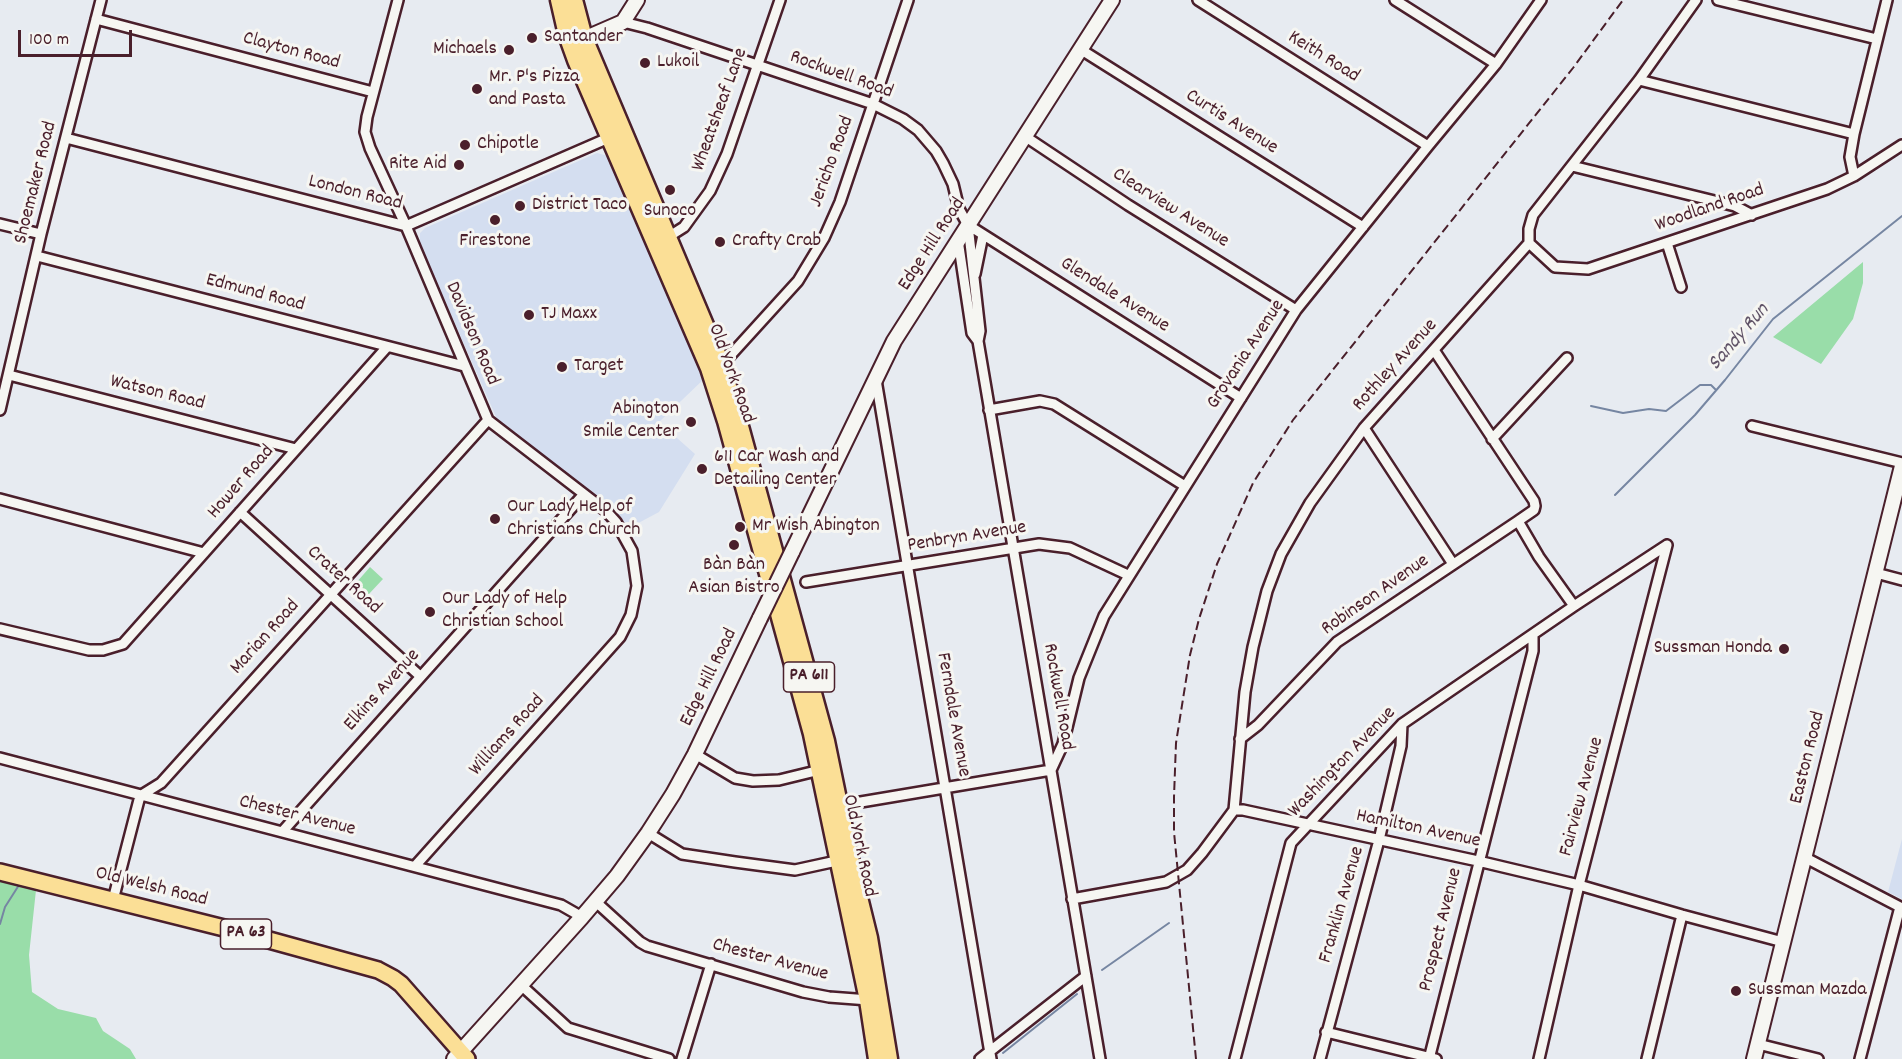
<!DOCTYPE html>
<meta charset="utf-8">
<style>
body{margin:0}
#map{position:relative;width:1902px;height:1059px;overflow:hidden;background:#e7ebf1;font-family:Dekko,sans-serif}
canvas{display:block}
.scale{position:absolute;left:18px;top:30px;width:114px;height:27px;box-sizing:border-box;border:3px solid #4a1f2b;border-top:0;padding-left:8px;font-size:18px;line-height:21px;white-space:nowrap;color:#4a1f2b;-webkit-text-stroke:4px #f6f6f2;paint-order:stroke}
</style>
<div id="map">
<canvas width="1902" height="1059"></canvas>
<div class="scale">100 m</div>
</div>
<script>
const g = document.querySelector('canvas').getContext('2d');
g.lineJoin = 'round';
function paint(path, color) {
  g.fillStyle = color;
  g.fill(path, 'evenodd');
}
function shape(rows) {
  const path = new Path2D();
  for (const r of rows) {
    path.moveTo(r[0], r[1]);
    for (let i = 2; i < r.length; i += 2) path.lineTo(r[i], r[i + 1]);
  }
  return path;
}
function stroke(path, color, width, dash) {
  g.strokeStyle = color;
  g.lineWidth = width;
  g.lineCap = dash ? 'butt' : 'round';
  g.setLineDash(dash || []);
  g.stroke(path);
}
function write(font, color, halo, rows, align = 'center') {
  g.font = font + ' Dekko,sans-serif';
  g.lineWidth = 6;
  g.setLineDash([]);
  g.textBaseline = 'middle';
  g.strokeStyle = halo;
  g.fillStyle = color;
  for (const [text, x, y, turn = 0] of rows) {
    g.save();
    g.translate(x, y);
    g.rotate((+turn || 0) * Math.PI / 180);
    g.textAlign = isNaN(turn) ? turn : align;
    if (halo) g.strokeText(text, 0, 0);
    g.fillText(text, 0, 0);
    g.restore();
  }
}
paint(shape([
 [597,153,608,156,612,164,698,365,705,378,659,422,695,454,659,512,629,528,612,506,503,425,497,419,420,244,420,233,425,228],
 [1902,839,1902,899,1888,892]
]), '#d4def0');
paint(shape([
 [1863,262,1863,283,1853,319,1821,364,1773,337],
 [370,567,383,579,368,595,356,583],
 [0,880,36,890,29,955,32,992,58,1009,96,1018,103,1031,130,1049,136,1059,0,1059]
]), '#99dda9');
stroke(shape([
 [1591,406,1623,413,1649,409,1666,411,1700,385,1711,385,1716,390],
 [1615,495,1695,415,1725,380,1773,319,1902,216],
 [0,924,5,907,19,885],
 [1102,970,1169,923],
 [1003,1053,1077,994]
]), '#7686a2', 2);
const street = shape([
 [398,0,367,117,365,132,370,148,406,226,488,420,606,511,616,522,632,551,637,586,631,615,620,637,416,865],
 [1198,0,1428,146],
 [1395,0,1496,64],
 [1718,0,1877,39],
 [96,19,373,92],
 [623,22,647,28,873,104,903,119,918,130,936,151,943,163,953,184,959,209,968,225,980,331,978,341,1100,1059],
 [1080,49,1363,227],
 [1639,80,1854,134],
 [1026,137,1128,205,1296,310],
 [66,138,406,226,613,136],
 [1572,166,1735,206,1752,215],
 [1854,176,1850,157,1854,134,1887,0],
 [0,224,41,234],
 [968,225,1241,398],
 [665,239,684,227,710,191,727,154,780,0],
 [958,240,972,333,978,341],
 [1529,243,1555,267,1588,269,1827,189,1854,176,1902,145],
 [1667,243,1681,287],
 [37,256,464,366],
 [975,274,983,235],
 [1434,350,1534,501,1535,506,1534,510,1518,521,1539,557,1574,606],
 [719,364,728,358,798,281,824,238,840,202,908,0],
 [9,375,296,449],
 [876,380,991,1059],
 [0,410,41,234,101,0],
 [989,410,1040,401,1054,404,1185,486],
 [1752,426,1902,463],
 [1364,428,1453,564],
 [1492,439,1567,358],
 [0,499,204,553],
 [240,512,420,676],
 [1876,573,1902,580],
 [806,582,1039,544,1070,548,1128,575],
 [0,629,89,650,103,650,123,644,387,347],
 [1240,739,1258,725,1337,642,1518,521],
 [695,754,735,778,753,781,779,780,820,770],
 [0,758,561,905,582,917],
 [837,806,1051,770,1063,744,1079,678,1104,616,1296,310,1428,146,1496,64,1541,0],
 [1234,810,1245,692,1253,647,1267,591,1281,554,1310,503,1364,428,1529,243,1529,229,1533,215,1639,80,1696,0],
 [282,832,584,494],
 [648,833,682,854,735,862,795,870,841,860],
 [1804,857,1902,908],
 [1072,899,1166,882,1187,870,1202,853,1234,810,1243,810,1478,861,1579,885,1682,915,1783,942],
 [113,900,140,796,161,783,488,420],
 [596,902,640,942,647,946,803,992,829,997,869,1000],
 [521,985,568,1028,669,1059],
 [1326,1032,1436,1059],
 [1758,1044,1818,1059],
 [682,1059,711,964],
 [980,1059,1086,976],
 [1235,1059,1291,843,1402,724,1574,606,1667,545],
 [1320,1059,1379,840,1401,746,1402,724],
 [1429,1059,1533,651,1533,635],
 [1539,1059,1579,885,1667,545],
 [1647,1059,1682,915],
 [1860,1059,1900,907]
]);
const secondary = shape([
 [577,42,623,22,637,0],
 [792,552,894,341,1112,0],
 [454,1059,582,917,617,876,648,833,673,794,695,754,760,618],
 [1754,1059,1902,466]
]);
const primary = shape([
 [0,872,240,932,378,970,393,978,401,984,467,1059]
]);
const highway = shape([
 [559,0,567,35,576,60,709,368,726,421,812,734,868,1000,877,1059],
 [574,0,584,38,721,363,741,430,826,741,854,877,869,938,889,1059]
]);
stroke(street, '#4a1f2b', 14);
stroke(secondary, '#4a1f2b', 18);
stroke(primary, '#4a1f2b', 20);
stroke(highway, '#4a1f2b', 21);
stroke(street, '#f6f6f2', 9);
stroke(secondary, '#f6f6f2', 14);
stroke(primary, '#fbdf96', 15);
stroke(highway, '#fbdf96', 16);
stroke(shape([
 [1196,1059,1174,832,1174,797,1176,743,1190,655,1199,619,1217,564,1253,483,1293,420,1573,68,1623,0]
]), '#4a1f2b', 2, [9, 4.5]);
const secondaryBridge = shape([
 [760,618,792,552]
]);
stroke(secondaryBridge, '#4a1f2b', 18, []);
stroke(secondaryBridge, '#f6f6f2', 14);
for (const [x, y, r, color] of [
 [532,38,6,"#4a1f2b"],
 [509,50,6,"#4a1f2b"],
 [645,63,6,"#4a1f2b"],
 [477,89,6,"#4a1f2b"],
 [465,145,6,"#4a1f2b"],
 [459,165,6,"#4a1f2b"],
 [670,190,6,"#4a1f2b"],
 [520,206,6,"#4a1f2b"],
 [495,220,6,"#4a1f2b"],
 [720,242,6,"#4a1f2b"],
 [529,315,6,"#4a1f2b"],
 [562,367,6,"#4a1f2b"],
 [691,422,6,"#4a1f2b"],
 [702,469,6,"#4a1f2b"],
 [495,519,6,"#4a1f2b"],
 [740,527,6,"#4a1f2b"],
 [734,545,6,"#4a1f2b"],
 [430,612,6,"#4a1f2b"],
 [1784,649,6,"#4a1f2b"],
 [1736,991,6,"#4a1f2b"]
]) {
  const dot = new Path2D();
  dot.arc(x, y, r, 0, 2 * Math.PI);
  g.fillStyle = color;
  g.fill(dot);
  stroke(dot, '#f6f6f2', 2);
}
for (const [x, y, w] of [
 [809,677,51],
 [246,934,51]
]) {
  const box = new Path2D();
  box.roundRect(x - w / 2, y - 15, w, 30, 4.5);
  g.fillStyle = '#f6f6f2';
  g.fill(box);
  stroke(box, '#4a1f2b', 1.5);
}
write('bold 18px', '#4a1f2b', null, [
 ["PA 611",809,677],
 ["PA 63",246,934]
]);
write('20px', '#4a1f2b', '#f6f6f2', [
 ["Santander",544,38],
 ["Michaels",497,50,"right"],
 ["Lukoil",657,63],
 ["Mr. P's Pizza",489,78],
 ["and Pasta",489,101],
 ["Chipotle",477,145],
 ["Rite Aid",447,165,"right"],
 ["District Taco",532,206],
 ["Sunoco",670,212,"center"],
 ["Firestone",495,242,"center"],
 ["Crafty Crab",732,242],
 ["TJ Maxx",541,315],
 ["Target",574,367],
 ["Abington",679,410,"right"],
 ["Smile Center",679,433,"right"],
 ["611 Car Wash and",714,458],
 ["Detailing Center",714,481],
 ["Our Lady Help of",507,508],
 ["Christians Church",507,531],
 ["Mr Wish Abington",752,527],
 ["Bàn Bàn",734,566,"center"],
 ["Asian Bistro",734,589,"center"],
 ["Our Lady of Help",442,600],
 ["Christian School",442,623],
 ["Sussman Honda",1772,649,"right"],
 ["Sussman Mazda",1748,991]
], 'left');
write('20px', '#4a1f2b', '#f6f6f2', [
 ["Clayton Road",291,52,15],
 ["Keith Road",1323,58,32],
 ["Rockwell Road",841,76,20],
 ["Wheatsheaf Lane",721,110,-70],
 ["Curtis Avenue",1231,123,32],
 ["Jericho Road",833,162,-70],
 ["Shoemaker Road",37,183,-76],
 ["London Road",355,194,14],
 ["Clearview Avenue",1170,209,32],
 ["Woodland Road",1710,209,-19],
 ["Edge Hill Road",933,245,-57],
 ["Edmund Road",255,294,15],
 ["Glendale Avenue",1114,296,32],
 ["Davidson Road",471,334,67],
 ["Grovania Avenue",1247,355,-57],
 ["Rothley Avenue",1396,366,-48],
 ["Old York Road",730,374,70],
 ["Watson Road",157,394,14],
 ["Hower Road",242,483,-49],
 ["Penbryn Avenue",967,538,-9],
 ["Crater Road",343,581,42],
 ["Robinson Avenue",1376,596,-35],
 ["Marian Road",266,638,-48],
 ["Edge Hill Road",710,678,-64],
 ["Elkins Avenue",383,691,-48],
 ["Rockwell Road",1057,697,80],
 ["Ferndale Avenue",952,715,80],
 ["Williams Road",508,736,-48],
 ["Easton Road",1809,758,-76],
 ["Washington Avenue",1343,763,-46],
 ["Fairview Avenue",1583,797,-75],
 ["Chester Avenue",297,817,14],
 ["Hamilton Avenue",1418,830,12],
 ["Old York Road",858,846,78],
 ["Old Welsh Road",151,888,14],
 ["Franklin Avenue",1343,905,-74],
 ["Prospect Avenue",1442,930,-76],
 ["Chester Avenue",770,961,15]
]);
write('italic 21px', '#605367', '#f6f6f2', [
 ["Sandy Run",1740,338,-49]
]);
</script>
